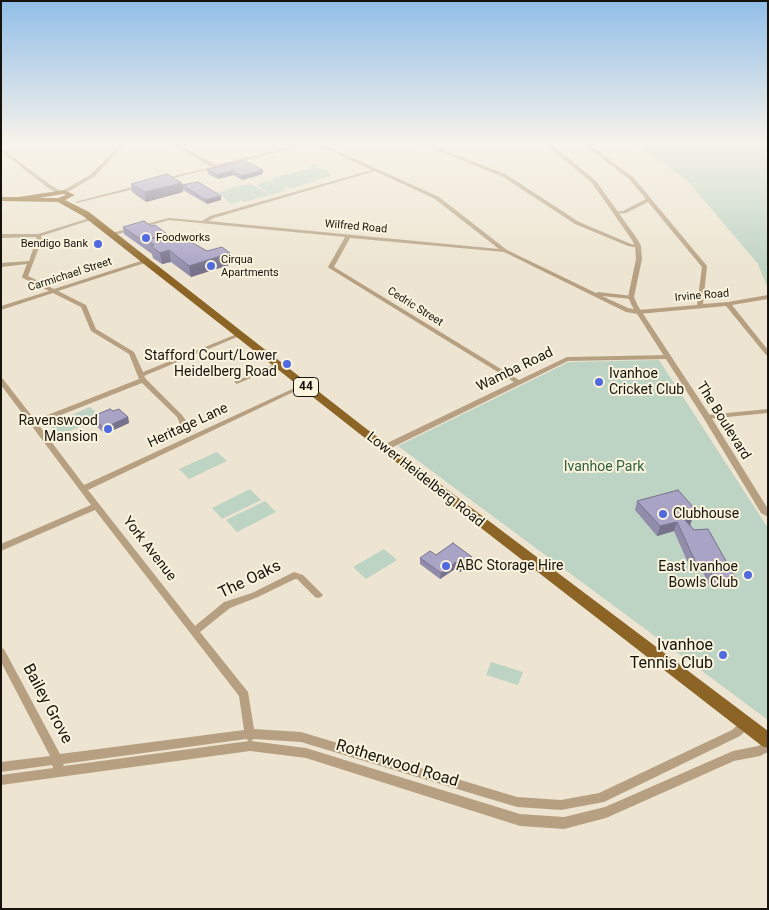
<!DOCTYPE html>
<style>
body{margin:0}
#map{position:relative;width:769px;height:910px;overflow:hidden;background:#ede5d1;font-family:Roboto,sans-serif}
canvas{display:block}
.frame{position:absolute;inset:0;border:2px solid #15130c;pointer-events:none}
</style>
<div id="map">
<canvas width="769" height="910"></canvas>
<div class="frame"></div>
</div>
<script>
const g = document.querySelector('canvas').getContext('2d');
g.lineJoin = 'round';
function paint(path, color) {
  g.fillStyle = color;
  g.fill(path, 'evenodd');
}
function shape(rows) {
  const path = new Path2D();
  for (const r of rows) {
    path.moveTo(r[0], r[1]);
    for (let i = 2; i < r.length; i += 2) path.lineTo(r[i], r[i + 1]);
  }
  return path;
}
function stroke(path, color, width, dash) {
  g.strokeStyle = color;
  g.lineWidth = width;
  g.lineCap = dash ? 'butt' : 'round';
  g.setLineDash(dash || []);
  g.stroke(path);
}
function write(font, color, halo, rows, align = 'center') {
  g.font = font + ' Roboto,sans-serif';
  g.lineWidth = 4;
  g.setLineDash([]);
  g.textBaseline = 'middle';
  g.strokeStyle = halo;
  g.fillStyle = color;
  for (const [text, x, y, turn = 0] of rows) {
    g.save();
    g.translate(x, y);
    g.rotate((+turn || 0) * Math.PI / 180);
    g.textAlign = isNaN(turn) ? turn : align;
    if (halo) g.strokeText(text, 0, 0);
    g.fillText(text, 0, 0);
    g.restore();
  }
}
paint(shape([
 [634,144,768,144,768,289,758,264,686,179],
 [317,164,320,165,314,168,325,169,331,174,330,176,293,188,281,186,286,190,272,195,256,185,269,181,273,183,273,179,276,177,313,168,309,166],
 [250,183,270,195,244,202,239,199,241,201,231,204,217,192,225,191,224,190],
 [659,360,768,528,768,720,398,446,569,362],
 [90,407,102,417,59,436,49,425],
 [217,452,227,461,189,479,179,469],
 [250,489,261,500,222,519,212,508],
 [265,501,276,512,237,532,226,520],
 [384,549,397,560,366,579,353,567],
 [491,662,523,672,518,685,486,675]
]), '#bdd3c3');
paint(shape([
 [1,144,9,144,1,146,1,144],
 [173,144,178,144,216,165,304,144,310,144,161,181,161,179,212,167,173,144],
 [317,144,322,144,439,197,507,250,596,293,598,292,633,296,633,298,631,299,602,296,628,308,638,310,697,305,702,267,648,202,626,213,615,214,615,212,623,211,646,199,629,179,584,144,588,144,633,177,707,266,703,304,728,302,768,295,768,299,732,305,768,350,768,356,766,355,726,306,638,314,626,312,504,252,350,238,334,267,519,380,567,357,668,355,671,357,668,359,568,361,387,450,381,450,380,448,381,446,514,382,329,268,328,267,345,237,169,220,111,236,108,234,169,218,202,221,210,216,372,170,317,144],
 [375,171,435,199,499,249,208,221,214,218,375,171],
 [423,144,428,144,507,175,579,222,631,244,641,246,638,248,628,246,575,224,503,177,423,144],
 [1,148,52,186,63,192,63,194,59,194,48,188,1,151,1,148],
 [140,185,142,186,142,187,77,203,75,202,140,185],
 [90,218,94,219,41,236,42,240,28,276,54,289,144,260,148,260,148,262,58,291,86,305,96,329,134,352,143,372,237,334,239,333,242,335,144,376,146,379,182,415,187,422,186,424,180,424,177,417,142,383,38,424,84,485,301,385,305,385,306,386,88,490,195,626,224,602,252,593,294,572,303,575,323,595,321,597,318,598,315,597,297,579,295,579,258,597,230,608,200,632,248,692,254,729,301,732,517,797,561,800,599,793,732,730,741,722,745,720,749,722,750,725,749,728,740,736,604,802,561,810,517,807,301,742,254,739,251,741,306,748,520,814,564,817,605,807,733,751,758,746,768,741,768,752,760,756,734,761,606,818,564,829,520,826,306,758,250,751,1,785,1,775,53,768,52,765,1,772,1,762,50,756,1,662,1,648,4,649,60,754,244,730,239,696,95,510,1,551,1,544,91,505,1,385,1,378,3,379,35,420,139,379,129,354,91,331,81,307,53,293,1,310,1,306,49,291,23,278,22,277,27,264,1,267,1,263,29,261,36,240,36,237,1,238,1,234,38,234,90,218],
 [246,739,249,741,64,766,63,764,246,739],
 [277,363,280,365,279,366,239,383,237,384,234,382,277,363],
 [768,409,768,413,707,419,703,417,707,415,768,409]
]), '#b6a081');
paint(shape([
 [121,144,125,144,94,177,66,193,62,193,62,191,90,175,121,144],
 [546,144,551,144,596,181,638,240,641,246,642,259,634,297,638,306,711,417,768,509,768,517,761,513,703,417,632,306,628,297,636,259,635,246,632,240,592,183,546,144]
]), '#b6a081');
paint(shape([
 [64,190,75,195,65,200,89,212,364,427,768,731,768,748,762,746,356,431,83,216,58,202,1,201,1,197,19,197,64,190],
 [63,194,66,195,58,198,39,198,63,194]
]), '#8c6425');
paint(shape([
 [243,160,263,174,242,180,233,175,218,179,208,174,207,170],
 [131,184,182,185,221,196,221,200,207,204,183,190,183,192,146,202,132,192],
 [123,227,169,240,207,251,232,264,191,277,171,262,162,264,153,258,152,254,124,234],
 [113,411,128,417,129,423,105,434,93,423,91,417],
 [637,501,695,509,690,525,735,577,731,586,710,587,703,572,692,572,674,531,657,536,635,510],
 [436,555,472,557,472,564,460,572,455,569,440,579,420,564,420,558]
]), '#918caa');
paint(shape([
 [263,170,263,174,242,180,242,176],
 [232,171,233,175,218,179,217,175],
 [182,183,183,192,146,202,145,192],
 [221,196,221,200,207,204,206,200],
 [167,234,169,241,147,240],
 [169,250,171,262,162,264,160,253],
 [230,253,232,264,191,277,189,266],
 [128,417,129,423,105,434,104,428],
 [695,509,690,526,682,528,688,511],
 [677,522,674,531,657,536,660,526],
 [472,557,472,564,460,572,460,566],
 [456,562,455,569,440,579,441,573]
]), '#76728b');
const building = shape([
 [243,160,263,170,242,176,232,171,217,175,207,170,243,160],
 [167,174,182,183,145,192,131,184,167,174],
 [198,182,221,196,206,200,182,185,198,182],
 [144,221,151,226,155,225,167,234,153,238,143,237,143,241,123,227,144,221],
 [143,237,191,242,207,251,222,247,230,253,189,266,169,250,160,253,151,246,154,245,143,237],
 [110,409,113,411,119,409,128,417,104,428,91,417,110,409],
 [678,490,695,509,688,511,693,516,684,519,694,530,708,529,735,577,714,578,706,563,696,563,677,522,660,526,637,501,678,490],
 [453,543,472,557,460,566,456,562,441,573,420,558,430,551,436,555,453,543]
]);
paint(building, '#a9a3c6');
stroke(building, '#76728b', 1);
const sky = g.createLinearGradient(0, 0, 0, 271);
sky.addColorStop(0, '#91bee8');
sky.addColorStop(0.53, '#f7f3ea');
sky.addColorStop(1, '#f7f3ea00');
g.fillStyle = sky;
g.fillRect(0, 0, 769, 271);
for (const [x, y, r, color] of [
 [146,238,5,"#506adf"],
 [98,244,5,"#506adf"],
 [211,266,5,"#506adf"],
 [287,364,5,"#506adf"],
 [599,382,5,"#506adf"],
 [108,429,5,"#506adf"],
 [663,514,5,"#506adf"],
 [446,566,5,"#506adf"],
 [748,575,5,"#506adf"],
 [723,655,5,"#506adf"]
]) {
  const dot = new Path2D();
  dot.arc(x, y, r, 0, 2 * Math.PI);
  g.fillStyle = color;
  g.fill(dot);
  stroke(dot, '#faf3de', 2);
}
write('11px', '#15130c', '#faf3de', [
 ["Wilfred Road",356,227,5],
 ["Carmichael Street",70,275,-18],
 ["Irvine Road",702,296,-5],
 ["Cedric Street",415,307,32]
]);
write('11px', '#15130c', '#faf3de', [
 ["Foodworks",156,238],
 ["Bendigo Bank",88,244,"right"],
 ["Cirqua",221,260],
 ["Apartments",221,273]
], 'left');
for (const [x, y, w] of [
 [306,387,25]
]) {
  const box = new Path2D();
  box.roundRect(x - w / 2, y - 9.5, w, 19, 4);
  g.fillStyle = '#faf3de';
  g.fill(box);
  stroke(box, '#15130c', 1);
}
write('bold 12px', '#15130c', null, [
 ["44",306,387]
]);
write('14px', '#15130c', '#faf3de', [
 ["Stafford Court/Lower",277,356],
 ["Heidelberg Road",277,372],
 ["Ivanhoe",609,374,"left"],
 ["Cricket Club",609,390,"left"],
 ["Ravenswood",98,421],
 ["Mansion",98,437],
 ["Clubhouse",673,514,"left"],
 ["ABC Storage Hire",456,566,"left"],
 ["East Ivanhoe",738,567],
 ["Bowls Club",738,583]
], 'right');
write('14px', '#15130c', '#faf3de', [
 ["Wamba Road",515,370,-26],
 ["The Boulevard",723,421,58],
 ["Heritage Lane",188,426,-25],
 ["Lower Heidelberg Road",425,480,38],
 ["York Avenue",149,549,52]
]);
write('14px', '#2c613e', '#faf3de', [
 ["Ivanhoe Park",604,467]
]);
write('16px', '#15130c', '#faf3de', [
 ["The Oaks",250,580,-26],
 ["Bailey Grove",47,704,62],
 ["Rotherwood Road",397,764,17]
]);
write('16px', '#15130c', '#faf3de', [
 ["Ivanhoe",713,646],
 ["Tennis Club",713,664]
], 'right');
</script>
